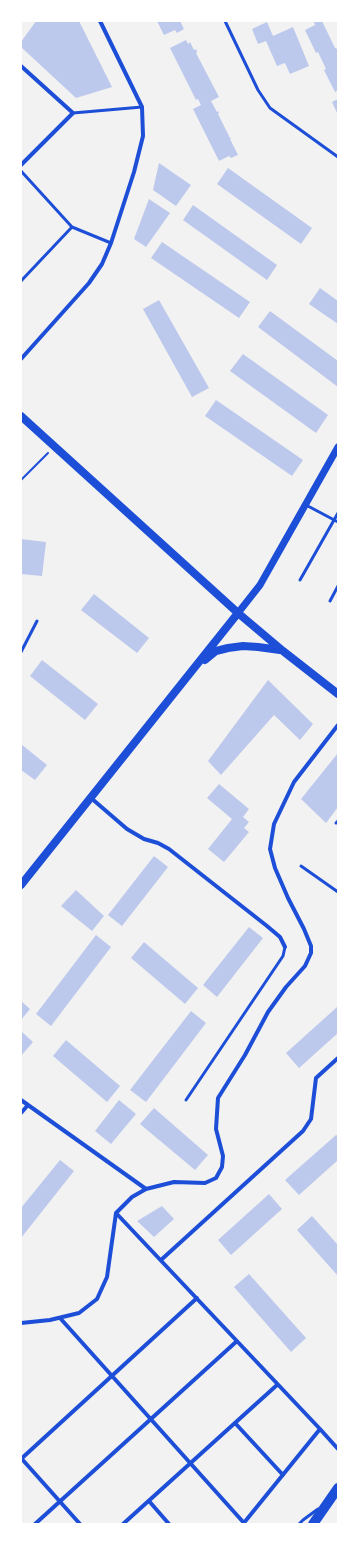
<!DOCTYPE html>
<style>
body{margin:0}
#map{position:relative;width:359px;height:1545px;overflow:hidden;background:#f2f2f2;font-family:Figtree,sans-serif}
canvas{display:block}
.frame{position:absolute;inset:0;border:22px solid #fff;pointer-events:none}
</style>
<div id="map">
<canvas width="359" height="1545"></canvas>
<div class="frame"></div>
</div>
<script>
const g = document.querySelector('canvas').getContext('2d');
g.lineJoin = 'round';
function paint(path, color) {
  g.fillStyle = color;
  g.fill(path, 'evenodd');
}
function shape(rows) {
  const path = new Path2D();
  for (const r of rows) {
    path.moveTo(r[0], r[1]);
    for (let i = 2; i < r.length; i += 2) path.lineTo(r[i], r[i + 1]);
  }
  return path;
}
function stroke(path, color, width, dash) {
  g.strokeStyle = color;
  g.lineWidth = width;
  g.lineCap = dash ? 'butt' : 'round';
  g.setLineDash(dash || []);
  g.stroke(path);
}
paint(shape([
 [36,21,79,21,112,87,76,98,21,47,21,42],
 [157,21,180,21,184,29,177,33,175,30,164,35],
 [317,21,322,21,335,48,336,48,338,51,338,90,335,92,324,70,326,69,318,52,316,53,305,30,315,25,314,22],
 [267,22,273,36,293,27,309,66,290,74,285,63,277,66,266,41,258,44,252,29],
 [186,40,188,44,190,42,194,50,196,49,197,52,196,53,219,97,211,101,217,112,218,111,219,113,218,114,230,138,232,138,230,139,238,155,231,158,229,156,219,161,193,109,201,105,198,99,196,100,170,48],
 [338,99,338,115,332,102],
 [159,163,191,185,176,206,153,190],
 [228,168,312,228,301,244,217,184],
 [149,199,170,213,146,247,134,239],
 [193,205,277,265,267,280,183,220],
 [162,242,250,302,239,318,151,258],
 [320,288,338,301,338,324,309,304],
 [159,300,209,388,192,397,143,309],
 [270,311,338,361,338,387,258,327],
 [243,354,328,415,316,433,230,371],
 [216,400,303,460,292,476,205,416],
 [21,539,46,542,42,576,21,574],
 [94,594,149,638,137,653,81,610],
 [42,660,98,704,85,720,30,676],
 [268,680,313,724,300,740,274,715,221,775,208,761],
 [21,744,47,765,35,780,21,770],
 [338,753,338,807,326,823,301,799],
 [219,784,249,809,243,817,249,822,244,828,249,832,224,862,208,849,232,819,207,798],
 [154,856,168,867,122,926,108,915],
 [76,890,104,916,92,931,61,906],
 [249,927,263,938,217,997,203,985],
 [96,935,111,947,51,1026,36,1014],
 [144,942,198,988,185,1004,131,958],
 [21,1001,30,1009,21,1020],
 [337,1007,338,1033,299,1068,286,1053],
 [191,1011,206,1023,146,1102,130,1090],
 [21,1031,33,1042,21,1056],
 [66,1040,120,1086,107,1102,53,1056],
 [119,1100,136,1114,111,1144,95,1131],
 [154,1108,208,1155,195,1170,140,1124],
 [336,1135,338,1136,338,1160,299,1195,285,1180],
 [60,1160,74,1171,21,1238,21,1208],
 [269,1194,282,1209,231,1255,218,1240],
 [162,1206,174,1219,154,1237,137,1221],
 [312,1216,338,1245,338,1276,297,1230],
 [249,1274,306,1338,291,1352,234,1287]
]), '#bdc9ec');
stroke(shape([
 [21,480,48,453]
]), '#1d4ed8', 2);
stroke(shape([
 [225,21,258,90,270,108,338,157],
 [73,113,142,107],
 [21,171,72,227],
 [21,281,72,227,111,243],
 [306,505,338,522],
 [300,580,338,513],
 [330,601,338,586],
 [21,652,37,621],
 [336,823,338,821],
 [301,866,338,892],
 [186,1100,283,956,285,947],
 [299,1524,303,1520,318,1509]
]), '#1d4ed8', 3);
stroke(shape([
 [21,66,73,113,21,165],
 [21,359,89,283,102,264,111,243,134,172,143,136,142,107,100,21],
 [91,798,127,829,144,839,158,843,169,849,267,926,280,937,285,947],
 [21,1100,146,1189],
 [21,1113,28,1105],
 [116,1213,320,1429,243,1524],
 [161,1260,303,1131,311,1119,316,1078,338,1058],
 [60,1318,244,1523],
 [21,1323,50,1320,79,1313,97,1299,107,1277,116,1213,132,1197,146,1189,174,1182,205,1183,216,1178,222,1167,223,1156,216,1129,218,1098,245,1055,268,1012,286,987,305,966,311,953,311,946,304,929,288,898,275,868,270,849,274,824,294,782,338,725],
 [235,1423,283,1475],
 [320,1429,338,1449],
 [21,1458,80,1524],
 [21,1459,197,1298],
 [149,1501,169,1524],
 [35,1524,237,1341],
 [123,1524,277,1385]
]), '#1d4ed8', 4);
stroke(shape([
 [238,613,260,585,338,447]
]), '#1d4ed8', 7);
stroke(shape([
 [21,416,238,613,283,651,338,694],
 [205,660,216,651,228,648,243,646,258,647,280,650],
 [21,885,238,613]
]), '#1d4ed8', 8);
stroke(shape([
 [313,1524,338,1488]
]), '#1d4ed8', 10);
</script>
